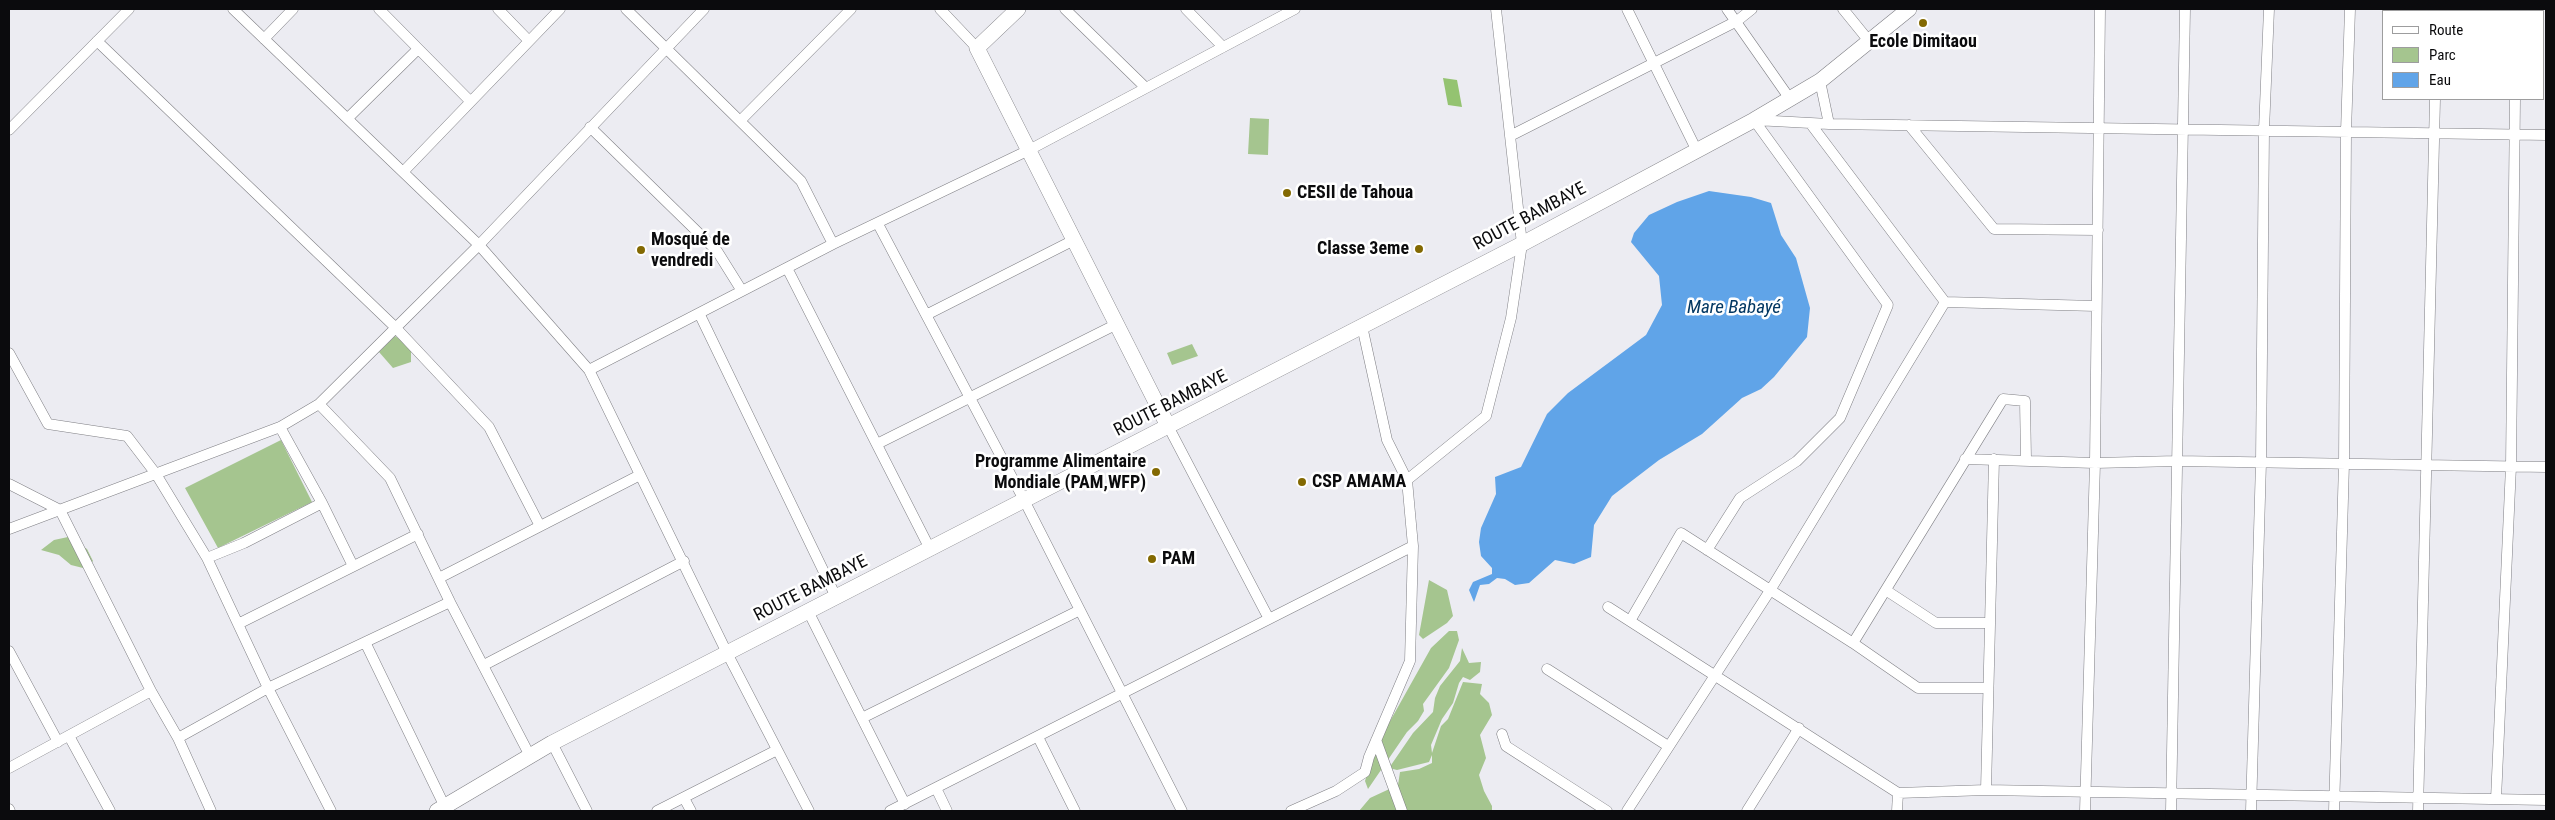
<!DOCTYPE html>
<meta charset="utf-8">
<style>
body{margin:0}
#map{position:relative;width:2555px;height:820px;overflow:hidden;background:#ececf2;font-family:"Roboto Condensed",sans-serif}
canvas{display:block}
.frame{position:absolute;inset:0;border:10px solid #0b0b0d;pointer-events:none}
.legend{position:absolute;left:2382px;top:10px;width:162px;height:90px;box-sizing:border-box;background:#fff;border:1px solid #9d9d9e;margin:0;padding:6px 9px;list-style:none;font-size:15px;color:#0b0b0d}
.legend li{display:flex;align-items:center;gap:10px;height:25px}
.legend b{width:25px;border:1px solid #9d9d9e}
</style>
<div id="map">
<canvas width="2555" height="820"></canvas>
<div class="frame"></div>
<ul class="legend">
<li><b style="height:6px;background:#fff"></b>Route</li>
<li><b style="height:14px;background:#a5c58f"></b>Parc</li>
<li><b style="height:14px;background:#60a4e8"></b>Eau</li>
</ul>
</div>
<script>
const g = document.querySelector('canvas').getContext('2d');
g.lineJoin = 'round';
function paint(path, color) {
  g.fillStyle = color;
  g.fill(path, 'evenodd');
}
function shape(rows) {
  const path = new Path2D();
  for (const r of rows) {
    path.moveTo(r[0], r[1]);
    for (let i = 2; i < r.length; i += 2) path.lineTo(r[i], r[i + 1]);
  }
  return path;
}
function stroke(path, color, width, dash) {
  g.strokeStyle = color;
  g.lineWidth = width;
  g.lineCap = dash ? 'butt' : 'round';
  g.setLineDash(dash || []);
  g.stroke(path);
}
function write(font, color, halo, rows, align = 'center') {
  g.font = font + ' "Roboto Condensed",sans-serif';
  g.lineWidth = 5;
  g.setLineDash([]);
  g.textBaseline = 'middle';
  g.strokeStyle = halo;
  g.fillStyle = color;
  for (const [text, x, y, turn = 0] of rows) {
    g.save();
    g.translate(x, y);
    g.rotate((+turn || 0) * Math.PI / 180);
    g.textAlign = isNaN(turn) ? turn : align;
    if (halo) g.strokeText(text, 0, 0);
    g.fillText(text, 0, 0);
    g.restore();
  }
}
paint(shape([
 [1250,118,1269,119,1268,155,1248,154],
 [395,336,408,345,411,344,411,362,393,368,379,352],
 [1192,344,1198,356,1172,365,1167,353],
 [281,440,312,502,218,548,185,488],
 [68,537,87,549,93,561,87,569,71,565,59,555,41,550,54,540],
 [1429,580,1447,590,1453,616,1447,623,1423,639,1419,635],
 [1449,631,1457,631,1459,640,1449,668,1423,704,1424,711,1418,721,1407,732,1368,789,1365,781,1375,748,1431,648],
 [1462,648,1469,663,1481,662,1480,672,1470,680,1463,677,1459,683,1453,703,1442,719,1431,745,1432,753,1441,726,1448,719,1463,682,1482,684,1480,694,1489,703,1492,715,1480,735,1486,758,1479,775,1484,791,1492,806,1492,811,1359,811,1370,798,1398,785,1400,772,1419,769,1432,763,1432,755,1429,762,1397,770,1389,768,1413,733,1433,712,1435,698,1440,686,1460,661]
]), '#a5c58f');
paint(shape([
 [1443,78,1457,80,1462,107,1448,105]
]), '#94c371');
paint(shape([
 [1709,191,1751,197,1771,203,1781,235,1796,258,1810,308,1807,337,1774,377,1761,389,1742,398,1702,434,1659,460,1612,496,1594,525,1591,557,1574,564,1555,560,1529,583,1515,585,1505,579,1497,578,1489,584,1480,585,1474,602,1469,590,1473,582,1492,574,1492,568,1481,556,1479,542,1481,528,1496,494,1495,477,1521,467,1547,414,1568,393,1646,335,1662,305,1659,276,1631,242,1634,233,1649,215,1677,202]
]), '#60a4e8');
const street = shape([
 [233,9,479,245,589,370,727,653,809,811],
 [379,9,470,101],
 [498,9,529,41],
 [626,9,801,181,833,244],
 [940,9,977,48],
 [1065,9,1146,88],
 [1186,9,1223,47],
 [1627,9,1696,149],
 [1727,9,1790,99],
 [1843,9,1869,41],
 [2436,11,2436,9],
 [2516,11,2516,9],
 [264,39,293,9],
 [97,41,395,327,489,427,540,526],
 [1820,81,1829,124],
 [348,118,417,50],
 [1755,120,1829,124,2546,135],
 [740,121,851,9],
 [1909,125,1994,229,2098,230],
 [590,127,717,251,742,291],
 [9,130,129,9],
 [1510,136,1737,21,1752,9],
 [404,171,560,9],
 [878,224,1024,500,1182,811],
 [787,268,930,549],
 [1945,302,2096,306],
 [699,313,836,597],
 [926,315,1074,240],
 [9,353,48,424,127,436,156,474,207,558,268,688,331,811],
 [589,370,833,244,1029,150,1295,9],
 [319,404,390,478,450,602,530,756],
 [1168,426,1269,619],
 [280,427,322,503,353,566],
 [877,444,1117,324],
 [1965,459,2095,463,2177,461,2546,467],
 [1407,480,1486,416,1511,318,1522,244,1496,9],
 [9,484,60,510,151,691,178,738,211,811],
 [9,529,280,427,319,404,479,245,704,9],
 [1707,550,1740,498,1797,461,1840,418,1888,305,1754,120],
 [207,558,244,543,322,503],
 [439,578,640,475],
 [1887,591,1936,623,1990,623],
 [1608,607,1898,793,1986,790,2546,800],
 [808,611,905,804],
 [1630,621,1681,533,1853,643,1918,688,1988,688],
 [238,624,418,534],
 [365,642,445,807],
 [1853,643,2003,399,2025,401,2026,459],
 [9,651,58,742],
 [484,665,684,561],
 [1547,669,1668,746],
 [862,718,1080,610],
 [1502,734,1506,746,1607,811],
 [69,736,110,811],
 [1038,737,1075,811],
 [178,738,268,688,450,602],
 [1376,740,1402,811],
 [552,743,587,811],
 [9,768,151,691],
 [936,788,947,811],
 [1986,790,1994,459],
 [684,798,691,811],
 [2496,799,2511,466,2515,99],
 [9,809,10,811],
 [657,811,777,750],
 [890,811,1413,546],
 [1291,811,1336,791,1365,772,1369,757,1410,661,1413,546,1407,480,1387,440,1362,326],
 [1627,811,1771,589,1945,302,1810,123],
 [1747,811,1799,728],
 [1897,811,1898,793],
 [2085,811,2095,463,2100,9],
 [2171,811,2185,9],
 [2251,811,2261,462,2264,130,2269,9],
 [2334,811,2344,463,2346,132,2350,9],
 [2418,811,2435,99]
]);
const secondary = shape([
 [1018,9,977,48,1168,426],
 [437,811,552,743,1522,244,1754,120,1820,81,1909,9]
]);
stroke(street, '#7f7f84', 11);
stroke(secondary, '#7f7f84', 16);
stroke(street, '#fff', 10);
stroke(secondary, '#fff', 15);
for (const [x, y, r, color] of [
 [1923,23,5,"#836902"],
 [1287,193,5,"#836902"],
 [1419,249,5,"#836902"],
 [641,250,5,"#836902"],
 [1156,472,5,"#836902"],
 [1302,482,5,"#836902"],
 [1152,559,5,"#836902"]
]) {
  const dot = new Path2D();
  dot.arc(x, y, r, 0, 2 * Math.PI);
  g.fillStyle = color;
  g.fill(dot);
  stroke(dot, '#fff', 2);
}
write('bold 18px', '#0b0b0d', '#fff', [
 ["Ecole Dimitaou",1923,42,"center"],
 ["CESII de Tahoua",1297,193],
 ["Mosqué de",651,240],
 ["vendredi",651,261],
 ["Classe 3eme",1409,249,"right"],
 ["Programme Alimentaire",1146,462,"right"],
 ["Mondiale (PAM,WFP)",1146,483,"right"],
 ["CSP AMAMA",1312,482],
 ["PAM",1162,559]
], 'left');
write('18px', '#0b0b0d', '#fff', [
 ["ROUTE BAMBAYE",1530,217,-28],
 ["ROUTE BAMBAYE",1171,404,-27],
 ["ROUTE BAMBAYE",811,589,-27]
]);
write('italic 19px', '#033863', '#fff', [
 ["Mare Babayé",1734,308]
]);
</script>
